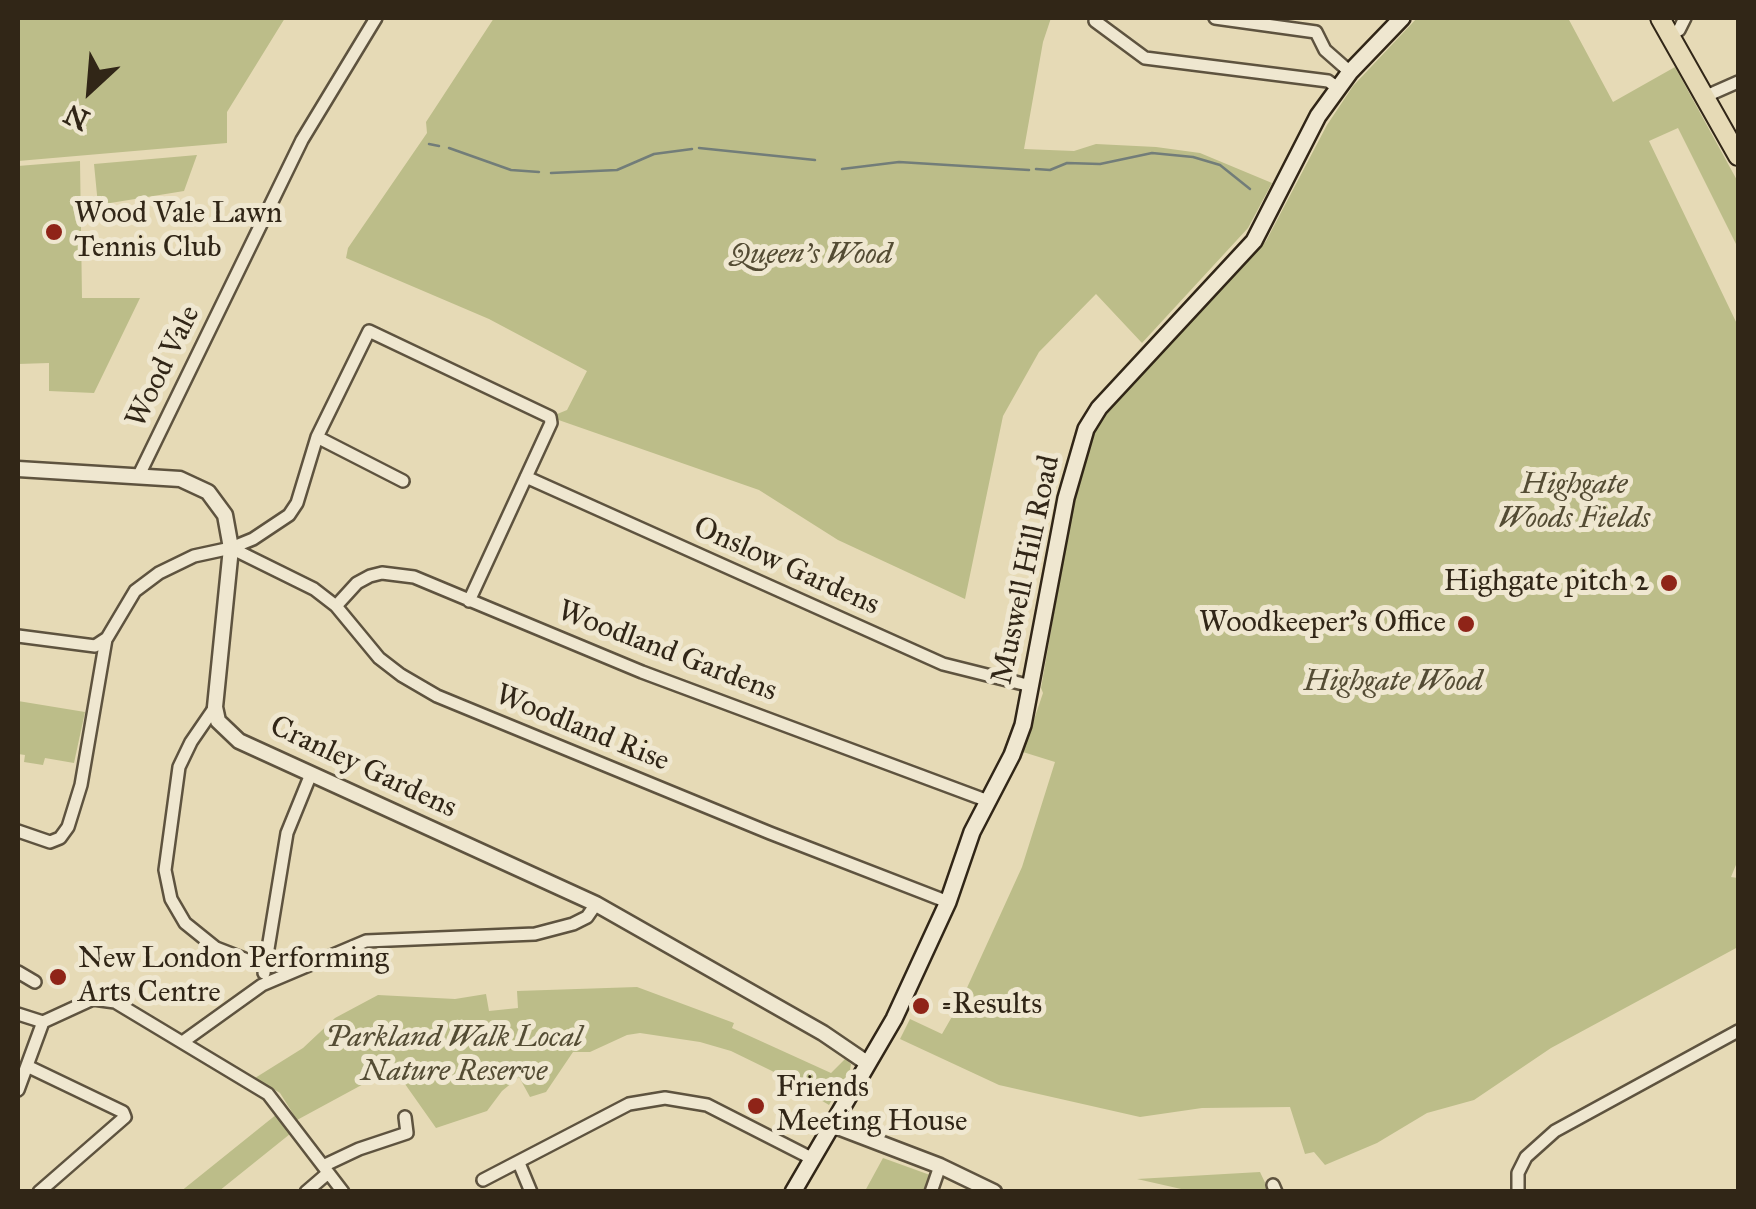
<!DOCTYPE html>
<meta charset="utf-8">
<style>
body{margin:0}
#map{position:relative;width:1756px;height:1209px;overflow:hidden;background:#e6dab6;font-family:"IM FELL Great Primer",serif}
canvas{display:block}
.frame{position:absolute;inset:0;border:20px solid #312617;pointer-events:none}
.north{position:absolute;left:40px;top:40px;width:100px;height:100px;-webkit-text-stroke:8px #efe7d0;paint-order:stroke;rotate:206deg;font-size:28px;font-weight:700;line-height:40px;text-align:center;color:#312617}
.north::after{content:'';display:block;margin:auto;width:35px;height:45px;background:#312617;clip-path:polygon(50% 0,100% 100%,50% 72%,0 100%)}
</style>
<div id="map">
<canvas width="1756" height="1209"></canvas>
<div class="frame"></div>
<div class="north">N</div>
</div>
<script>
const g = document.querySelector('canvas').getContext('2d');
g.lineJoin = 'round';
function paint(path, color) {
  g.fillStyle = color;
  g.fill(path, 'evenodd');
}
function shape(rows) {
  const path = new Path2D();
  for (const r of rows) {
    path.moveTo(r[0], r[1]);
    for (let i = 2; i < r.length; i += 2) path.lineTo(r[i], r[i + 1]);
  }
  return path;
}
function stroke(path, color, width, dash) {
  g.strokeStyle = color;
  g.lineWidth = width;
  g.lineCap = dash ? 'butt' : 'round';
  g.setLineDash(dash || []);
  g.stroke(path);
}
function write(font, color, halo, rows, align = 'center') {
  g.font = font + ' "IM FELL Great Primer",serif';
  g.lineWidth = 10;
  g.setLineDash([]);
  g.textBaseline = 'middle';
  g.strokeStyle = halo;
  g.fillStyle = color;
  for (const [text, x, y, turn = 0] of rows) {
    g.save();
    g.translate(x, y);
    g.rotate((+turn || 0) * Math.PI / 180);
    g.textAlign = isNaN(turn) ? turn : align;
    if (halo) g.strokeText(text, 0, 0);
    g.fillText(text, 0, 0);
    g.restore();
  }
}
paint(shape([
 [18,18,285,18,227,112,227,143,18,161],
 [494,18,1051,18,1043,42,1024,149,1074,151,1096,144,1156,147,1200,153,1272,183,1248,228,1142,343,1096,294,1039,352,1003,416,965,599,838,540,759,490,550,417,567,410,587,371,489,319,346,258,348,248,427,133,426,122],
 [1417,18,1568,18,1613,102,1675,67,1738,182,1738,248,1678,128,1649,141,1738,326,1738,860,1731,877,1738,878,1738,947,1551,1048,1474,1100,1427,1113,1377,1143,1325,1165,1314,1152,1305,1154,1290,1107,1202,1108,1140,1117,999,1085,900,1039,910,1019,942,1034,961,1001,1022,867,1055,762,1023,752,1043,693,1041,688,1081,457,1090,432,1104,410,1266,241,1327,125,1353,86],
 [197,155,184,191,98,205,94,164],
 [80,161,82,298,140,298,94,393,49,391,49,363,18,364,18,166],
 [18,701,85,712,74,763,45,758,43,765,24,762,25,755,18,754],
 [637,987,734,1023,732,1028,831,1073,845,1059,851,1064,850,1070,829,1105,772,1071,731,1051,700,1042,640,1033,627,1035,590,1052,573,1052,546,1092,530,1097,519,1077,502,1091,487,1111,436,1128,405,1084,369,1081,297,1120,280,1093,255,1078,303,1048,335,1018,378,995,455,999,486,994,489,1011,518,1008,517,991],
 [277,1114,290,1134,219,1191,180,1192],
 [883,1158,930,1175,925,1191,865,1191],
 [1260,1172,1269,1191,1190,1191,1137,1179]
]), '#bcbd89');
stroke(shape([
 [429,144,439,146],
 [449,148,511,170,539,172],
 [699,148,815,160],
 [842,169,899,162,1029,170],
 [1036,169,1050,170,1067,163,1100,164,1152,153,1193,157,1220,165,1250,189],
 [551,173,617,170,654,154,692,149]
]), '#727d79', 2.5);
const minor = shape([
 [1215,18,1316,32,1325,50,1350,72],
 [1095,21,1145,58,1328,81,1338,88],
 [1670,35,1679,30,1685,18],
 [1704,97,1738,82],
 [317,437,403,481],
 [139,475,302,140,376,18],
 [526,477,943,664,1031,686],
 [231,548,314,589,336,606,379,658,401,675,437,696,770,833,948,902],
 [336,606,357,583,370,576,382,573,414,577,642,672,988,801],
 [18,636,95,646,107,638,135,591,159,573,194,556,231,548,253,539,289,515,297,503,317,437,369,331,550,417,551,423,469,601],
 [215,707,191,742,179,767,165,870,171,899,185,923,216,948,265,967],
 [18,831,50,842,60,838,68,827,81,785,106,639],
 [18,972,35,982],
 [264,973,287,833,311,774],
 [18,1014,43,1022,93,999,115,1002,268,1094,343,1192],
 [184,1041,262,985,366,941,535,934,573,924,587,917,596,904],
 [27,1066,123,1112,125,1117,39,1192],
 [18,1090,43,1022],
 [519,1163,531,1192],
 [323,1166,359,1149,407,1133,405,1117],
 [483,1180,629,1104,665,1098,707,1105,811,1158],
 [1273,1185,1276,1192],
 [306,1192,328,1173],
 [931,1192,940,1166],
 [1518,1192,1518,1173,1526,1157,1555,1131,1738,1031]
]);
const tertiary = shape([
 [18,469,180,479,208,492,225,515,231,548,215,707,218,721,239,741,596,904,823,1033,867,1063],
 [830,1124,940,1166,994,1192]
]);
const secondary = shape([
 [793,1192,894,1019,948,902,972,832,1012,755,1023,725,1066,498,1086,429,1099,408,1254,241,1318,116,1350,72,1402,18]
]);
const trunk = shape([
 [1660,18,1738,156]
]);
stroke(minor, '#5e533f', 16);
stroke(tertiary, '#5e533f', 19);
stroke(secondary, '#312617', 20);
stroke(trunk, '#312617', 22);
stroke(minor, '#efe7d0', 11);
stroke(tertiary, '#efe7d0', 14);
stroke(secondary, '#efe7d0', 15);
stroke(trunk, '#e6dab6', 18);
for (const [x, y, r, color] of [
 [54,232,10,"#8f2418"],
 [1669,583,10,"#8f2418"],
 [1466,624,10,"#8f2418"],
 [58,977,10,"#8f2418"],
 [921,1006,10,"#8f2418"],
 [756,1106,10,"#8f2418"]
]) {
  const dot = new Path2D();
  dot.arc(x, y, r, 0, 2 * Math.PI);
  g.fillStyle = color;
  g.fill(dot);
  stroke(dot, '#efe7d0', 4);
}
write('30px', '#312617', '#efe7d0', [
 ["Wood Vale Lawn",74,215],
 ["Tennis Club",74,249],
 ["Highgate pitch 2",1649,583,"right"],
 ["Woodkeeper's Office",1446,624,"right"],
 ["New London Performing",78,960],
 ["Arts Centre",78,994],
 ["=Results",941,1006],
 ["Friends",776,1089],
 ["Meeting House",776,1123]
], 'left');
write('italic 30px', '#544c34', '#efe7d0', [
 ["Queen’s Wood",811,256],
 ["Highgate",1574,486],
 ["Woods Fields",1574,520],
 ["Highgate Wood",1393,683],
 ["Parkland Walk Local",454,1039],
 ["Nature Reserve",454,1073]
]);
write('30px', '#312617', '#efe7d0', [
 ["Wood Vale",164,367,-64],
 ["Onslow Gardens",786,567,24],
 ["Muswell Hill Road",1027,570,-78],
 ["Woodland Gardens",667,652,21],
 ["Woodland Rise",582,729,22],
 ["Cranley Gardens",363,768,25]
]);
</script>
